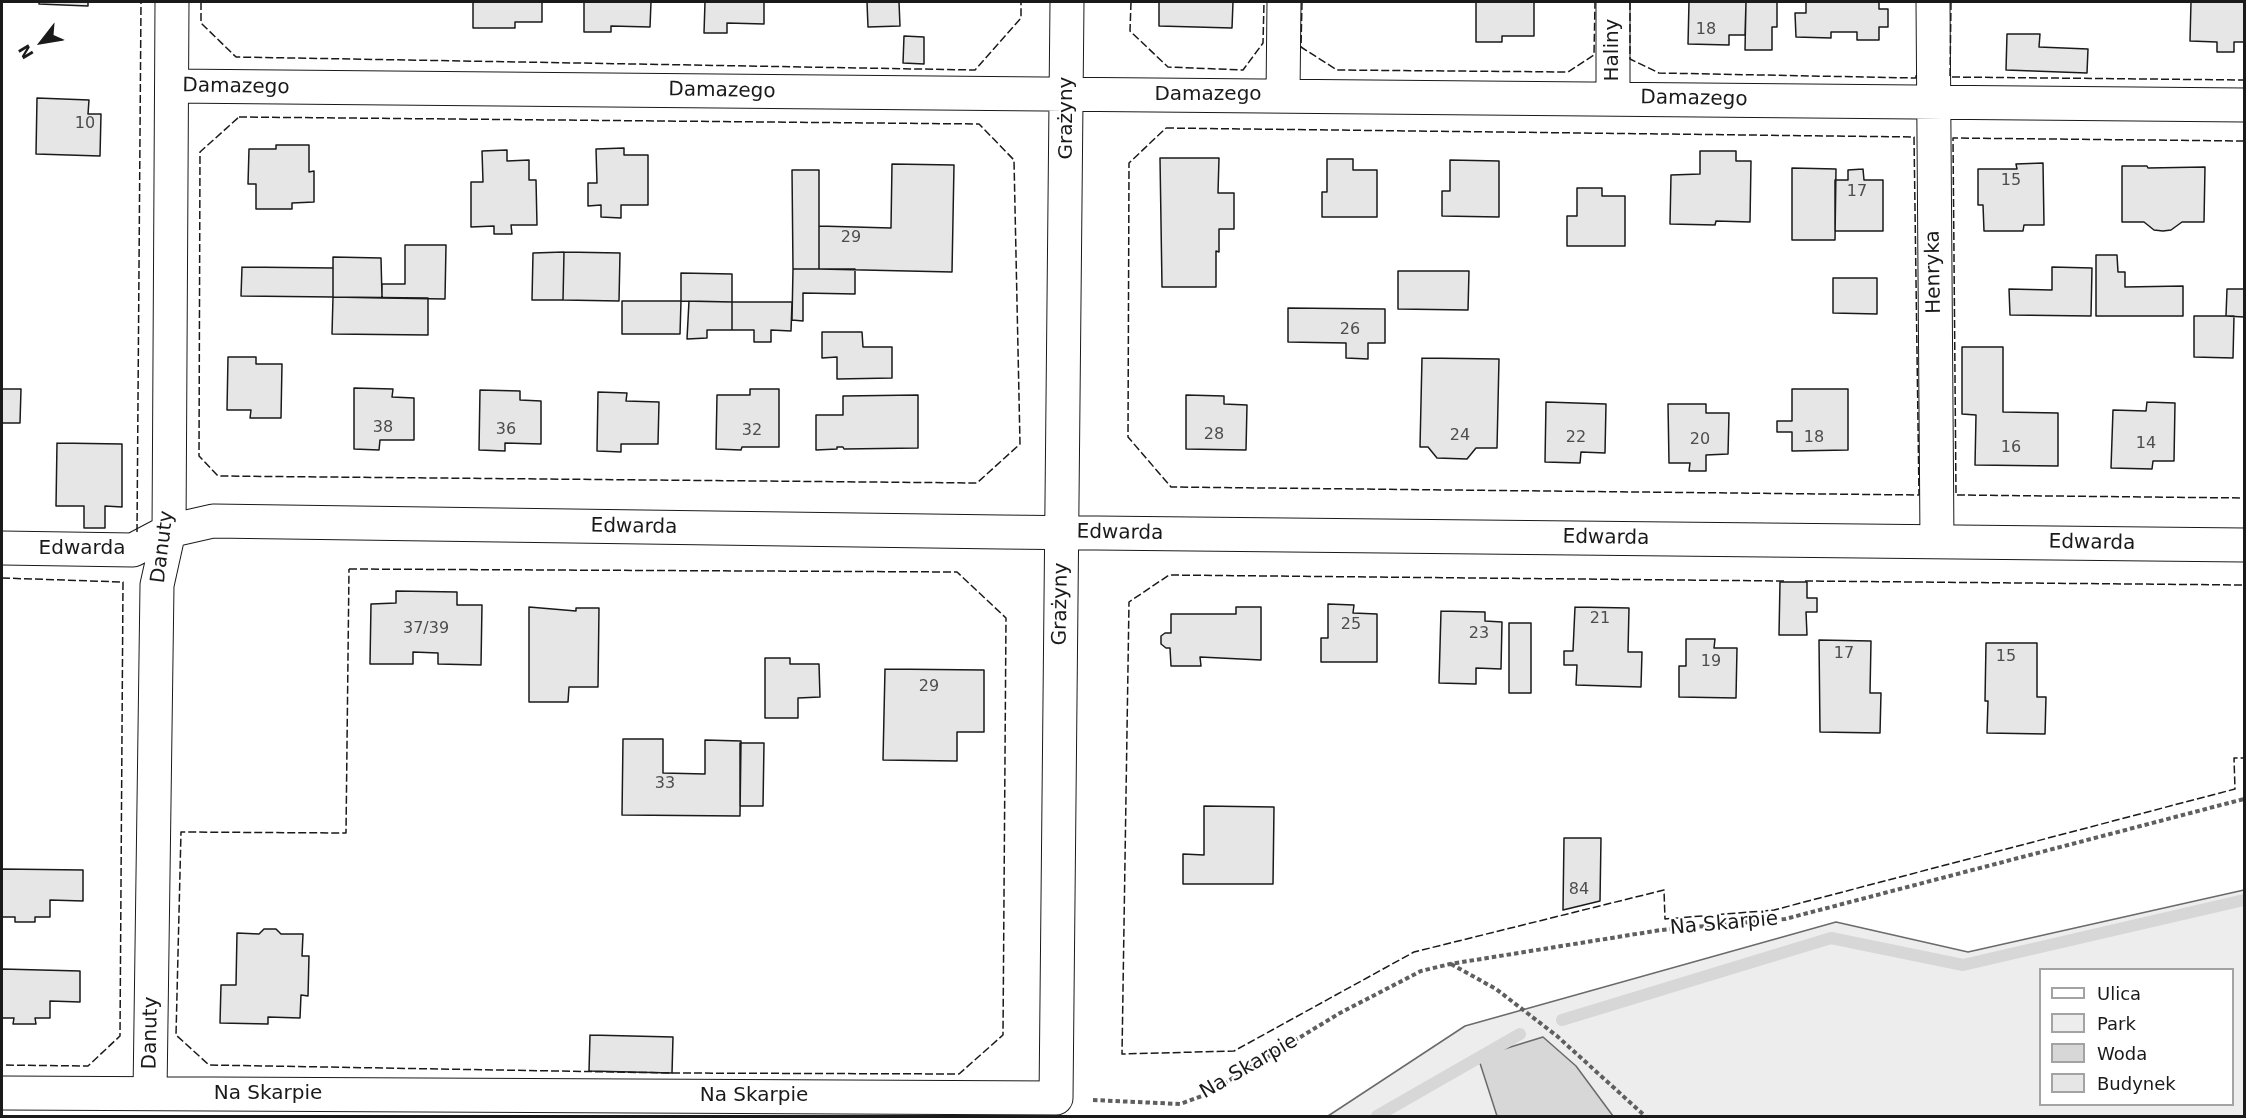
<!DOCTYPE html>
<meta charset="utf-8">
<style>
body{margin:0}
#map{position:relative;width:2246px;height:1118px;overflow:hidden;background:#fff;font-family:"DejaVu Sans",sans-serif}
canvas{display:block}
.frame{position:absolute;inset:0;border:3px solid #1a1a1a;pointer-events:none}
.legend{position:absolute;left:2039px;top:968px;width:195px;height:138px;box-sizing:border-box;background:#fff;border:2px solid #a3a3a3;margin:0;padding:8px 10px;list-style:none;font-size:18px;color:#1a1a1a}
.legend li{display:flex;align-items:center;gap:12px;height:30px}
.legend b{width:30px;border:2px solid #a3a3a3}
.north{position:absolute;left:12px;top:12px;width:60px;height:60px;-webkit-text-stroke:4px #fff;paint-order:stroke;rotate:239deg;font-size:16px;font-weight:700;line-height:24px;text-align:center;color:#1a1a1a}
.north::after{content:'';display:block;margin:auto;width:21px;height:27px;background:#1a1a1a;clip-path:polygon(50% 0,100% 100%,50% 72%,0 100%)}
</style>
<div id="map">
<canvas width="2246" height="1118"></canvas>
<div class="frame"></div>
<ul class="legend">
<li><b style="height:8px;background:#fff"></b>Ulica</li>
<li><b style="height:16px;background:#ededed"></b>Park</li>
<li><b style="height:16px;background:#d7d7d7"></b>Woda</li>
<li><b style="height:16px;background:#e6e6e6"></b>Budynek</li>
</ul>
<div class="north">N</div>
</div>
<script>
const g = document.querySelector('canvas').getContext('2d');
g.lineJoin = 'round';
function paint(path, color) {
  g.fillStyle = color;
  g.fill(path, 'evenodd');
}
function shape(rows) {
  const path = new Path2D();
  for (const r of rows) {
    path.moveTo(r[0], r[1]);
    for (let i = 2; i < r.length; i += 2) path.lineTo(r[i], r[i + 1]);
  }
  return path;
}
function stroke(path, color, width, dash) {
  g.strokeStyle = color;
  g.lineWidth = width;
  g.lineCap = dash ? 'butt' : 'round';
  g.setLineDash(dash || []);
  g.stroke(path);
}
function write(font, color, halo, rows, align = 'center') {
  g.font = font + ' "DejaVu Sans",sans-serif';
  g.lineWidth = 4.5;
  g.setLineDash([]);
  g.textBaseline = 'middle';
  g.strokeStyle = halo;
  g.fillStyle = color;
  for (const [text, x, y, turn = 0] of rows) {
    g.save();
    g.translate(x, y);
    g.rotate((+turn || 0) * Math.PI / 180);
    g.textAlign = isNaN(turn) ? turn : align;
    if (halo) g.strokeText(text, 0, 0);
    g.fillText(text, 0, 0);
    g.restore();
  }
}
const green = shape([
 [2244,890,2244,1116,1328,1116,1465,1026,1836,922,1968,952,2244,890],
 [2040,970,2232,970,2232,1104,2040,1104,2040,970]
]);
paint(green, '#ededed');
stroke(green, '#6a6a6a', 1.5);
const water = shape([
 [1543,1037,1576,1066,1613,1116,1497,1116,1478,1057,1543,1037]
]);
paint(water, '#d7d7d7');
stroke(water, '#6a6a6a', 1.5);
stroke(shape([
 [1562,1020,1831,938,1963,965,2244,900],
 [1377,1116,1520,1034]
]), '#d7d7d7', 12);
const building = shape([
 [39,2,88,2,88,6,39,4,39,2],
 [473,2,542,2,542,22,515,22,515,28,473,28,473,2],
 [584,2,651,2,650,27,611,26,611,32,584,32,584,2],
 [705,2,764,2,764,24,727,23,727,33,704,33,705,2],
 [867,2,899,2,900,26,868,27,867,2],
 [1159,2,1233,2,1232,28,1159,26,1159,2],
 [1476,2,1534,2,1534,36,1502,36,1502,42,1476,42,1476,2],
 [1689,2,1746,2,1745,35,1729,35,1729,45,1688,44,1689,2],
 [1746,2,1777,2,1777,27,1772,27,1772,50,1745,50,1746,2],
 [1806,2,1879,2,1879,9,1888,9,1888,27,1879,27,1879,40,1857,40,1857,32,1831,32,1831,38,1796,37,1795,13,1806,13,1806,2],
 [2191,2,2244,2,2244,42,2234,42,2234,52,2217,52,2217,42,2190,41,2191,2],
 [2007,34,2040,34,2039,47,2088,49,2087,73,2006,70,2007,34],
 [904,36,924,37,924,64,903,63,904,36],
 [37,98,89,100,88,114,101,114,100,156,36,154,37,98],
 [276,145,309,145,309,172,314,171,314,202,292,203,292,209,256,209,256,184,248,184,249,149,276,149,276,145],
 [624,148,624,155,648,155,648,205,621,205,621,218,601,217,601,205,588,206,588,183,597,183,596,149,624,148],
 [507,150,507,161,529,160,529,180,536,180,537,225,511,225,512,234,494,234,494,226,471,227,471,182,483,182,482,151,507,150],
 [1700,151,1736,151,1736,161,1751,161,1750,222,1716,221,1715,225,1670,224,1671,175,1700,174,1700,151],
 [1160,158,1219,158,1218,193,1234,193,1234,229,1219,229,1219,252,1216,251,1216,287,1162,287,1160,158],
 [1327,159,1353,159,1353,170,1377,170,1377,217,1322,217,1322,192,1327,192,1327,159],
 [1450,160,1499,161,1499,217,1442,216,1442,191,1450,191,1450,160],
 [2043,163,2044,225,2024,225,2023,231,1984,231,1983,205,1978,205,1978,169,2017,169,2016,164,2043,163],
 [892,164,954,165,952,272,819,269,819,226,891,228,892,164],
 [2122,166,2147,166,2148,168,2205,167,2204,222,2182,222,2171,230,2163,231,2154,230,2144,222,2122,222,2122,166],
 [1792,168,1836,169,1835,240,1792,240,1792,168],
 [1863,169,1864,180,1883,180,1883,231,1835,231,1835,180,1848,180,1848,170,1863,169],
 [792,170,819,170,819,269,793,269,792,170],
 [1577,188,1602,188,1602,196,1625,196,1625,246,1567,246,1567,216,1577,216,1577,188],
 [405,245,446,245,445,299,382,298,382,284,405,284,405,245],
 [564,252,620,253,619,301,563,300,564,252],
 [564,252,563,300,532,300,533,253,564,252],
 [2096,255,2117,255,2118,272,2125,272,2125,287,2183,286,2183,316,2096,316,2096,255],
 [333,257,381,258,382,298,333,297,333,257],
 [242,267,333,268,333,297,241,296,242,267],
 [2052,267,2092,268,2091,316,2010,315,2009,289,2052,290,2052,267],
 [793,269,855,269,855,294,803,293,803,321,792,320,793,269],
 [1398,271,1469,271,1468,310,1398,309,1398,271],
 [681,273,732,274,732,302,681,301,681,273],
 [1833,278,1877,278,1877,314,1833,313,1833,278],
 [2227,289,2244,289,2244,317,2226,316,2227,289],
 [333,297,428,298,428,335,332,334,333,297],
 [622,301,681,301,680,334,622,334,622,301],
 [689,301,732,302,732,330,707,330,707,338,687,339,689,301],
 [732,302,792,302,791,331,771,330,771,342,754,342,754,330,732,330,732,302],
 [1288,308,1385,309,1385,343,1368,343,1368,359,1346,358,1346,343,1288,342,1288,308],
 [2194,316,2234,316,2233,358,2194,357,2194,316],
 [822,332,862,332,863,347,892,347,892,378,837,379,837,357,822,358,822,332],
 [1962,347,2003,347,2003,412,2058,413,2058,466,1975,465,1976,415,1962,414,1962,347],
 [228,357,256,357,256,364,282,364,281,418,250,418,251,410,227,410,228,357],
 [1422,358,1499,359,1497,448,1476,448,1467,459,1437,458,1428,447,1420,447,1422,358],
 [354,388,393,389,392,397,414,398,414,440,380,440,379,450,354,449,354,388],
 [2,389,21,389,20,423,2,423,2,389],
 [750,389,779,389,779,447,742,447,741,450,716,449,717,395,750,395,750,389],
 [1792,389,1848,389,1848,450,1792,451,1792,432,1777,432,1777,421,1792,421,1792,389],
 [480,390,520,391,520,400,541,401,541,444,505,443,505,451,479,450,480,390],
 [598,392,627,393,626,401,659,402,658,444,621,444,621,452,597,451,598,392],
 [918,395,918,448,844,449,843,447,837,447,837,449,816,450,816,415,843,415,843,396,918,395],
 [1186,395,1224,396,1224,404,1247,405,1246,450,1186,449,1186,395],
 [1546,402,1606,404,1605,453,1581,452,1580,463,1545,462,1546,402],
 [2147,402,2175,403,2174,461,2153,461,2152,469,2111,468,2113,410,2146,411,2147,402],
 [1668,404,1706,404,1706,413,1729,413,1728,454,1706,455,1706,471,1689,471,1690,463,1669,463,1668,404],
 [57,443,122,444,122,507,105,506,105,528,84,528,84,506,56,506,57,443],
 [1780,582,1807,582,1807,598,1817,598,1817,612,1806,612,1807,635,1779,635,1780,582],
 [396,591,457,592,457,605,482,605,481,665,438,664,438,653,413,652,413,664,370,664,371,604,396,603,396,591],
 [1328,604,1354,605,1353,613,1377,614,1377,662,1321,662,1321,638,1328,638,1328,604],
 [529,607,576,611,576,608,599,608,598,687,569,687,568,702,529,702,529,607],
 [1236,607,1261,607,1261,660,1200,657,1201,666,1171,666,1170,648,1166,648,1161,644,1161,636,1165,633,1171,633,1171,614,1236,614,1236,607],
 [1575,607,1629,608,1628,652,1642,652,1641,687,1576,685,1577,665,1564,665,1564,651,1573,651,1575,607],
 [1441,611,1485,612,1485,621,1502,622,1501,669,1476,668,1476,684,1439,683,1441,611],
 [1509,623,1531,623,1531,693,1509,693,1509,623],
 [1686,639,1715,639,1714,648,1737,648,1736,698,1679,697,1679,666,1686,666,1686,639],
 [1819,640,1871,641,1870,693,1881,693,1880,733,1820,732,1819,640],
 [1986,643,2037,643,2037,697,2046,697,2045,734,1987,733,1988,701,1985,701,1986,643],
 [765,658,790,658,790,664,819,664,820,697,798,698,798,718,765,718,765,658],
 [885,669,984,670,984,732,957,732,957,761,883,760,885,669],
 [623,739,663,739,663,773,705,774,705,740,741,741,740,816,622,815,623,739],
 [740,743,764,743,763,806,740,806,740,743],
 [1204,806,1274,807,1273,884,1183,884,1183,854,1204,855,1204,806],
 [1564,838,1601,838,1600,901,1563,910,1564,838],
 [2,869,83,870,83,901,50,900,50,917,35,917,35,922,15,922,15,917,2,917,2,869],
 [264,929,276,929,281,934,303,934,302,956,309,956,308,996,301,995,300,1018,268,1017,268,1024,220,1023,221,985,236,985,237,933,259,934,264,929],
 [2,969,80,971,80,1002,50,1001,50,1018,35,1018,36,1024,13,1024,14,1018,2,1018,2,969],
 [590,1035,673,1037,672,1073,589,1071,590,1035]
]);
paint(building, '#e6e6e6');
stroke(building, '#1a1a1a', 1.5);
const minor = shape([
 [1933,2,1937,542],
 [172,86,2244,105],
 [1283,95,1284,2],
 [1613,98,1613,2],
 [2,548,133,550,169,531,213,521,1001,532,2244,545],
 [2,1093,1056,1098,1067,2],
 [150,1093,157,585,169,531,172,2]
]);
stroke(minor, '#1a1a1a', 35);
stroke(shape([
 [1451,964,1496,989,1557,1036,1645,1116],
 [1093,1100,1180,1104,1205,1095,1340,1013,1421,971,1450,964,1661,930,1785,919,2244,799]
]), '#5f5f5f', 4, [4.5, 3]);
stroke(minor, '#fff', 33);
stroke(shape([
 [201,2,201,23,236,57,975,70,1021,18,1021,2],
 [1131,2,1130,31,1168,67,1243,70,1263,43,1264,2],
 [1302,2,1301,47,1337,70,1568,72,1594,55,1595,2],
 [1630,2,1630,59,1659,73,1916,78,1916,74],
 [1951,2,1950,77,2244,80],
 [239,117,979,124,1014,160,1020,444,977,483,218,476,199,456,200,152,239,117],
 [1166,128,1914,137,1919,495,1171,487,1128,437,1129,163,1166,128],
 [2244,141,1953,138,1956,495,2244,498],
 [137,532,141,2],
 [349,569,957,572,1006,618,1003,1035,959,1074,672,1073,209,1065,176,1035,181,832,346,833,349,569],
 [2,578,123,582,120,1036,88,1066,2,1065],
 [1784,581,1169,575,1129,602,1122,1054,1234,1051,1414,952,1664,890,1665,919,1774,910,2235,789,2234,758,2244,758],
 [1805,581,2244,585]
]), '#1a1a1a', 1.5, [8, 3]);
write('16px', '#4d4d4d', null, [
 ["18",1706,30],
 ["10",85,124],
 ["15",2011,181],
 ["17",1857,192],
 ["29",851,238],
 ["26",1350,330],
 ["38",383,428],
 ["36",506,430],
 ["32",752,431],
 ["28",1214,435],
 ["24",1460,436],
 ["22",1576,438],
 ["18",1814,438],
 ["20",1700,440],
 ["14",2146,444],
 ["16",2011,448],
 ["21",1600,619],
 ["25",1351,625],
 ["37/39",426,629],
 ["23",1479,634],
 ["17",1844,654],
 ["15",2006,657],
 ["19",1711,662],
 ["29",929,687],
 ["33",665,784],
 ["84",1579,890]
]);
write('20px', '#1a1a1a', '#fff', [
 ["Haliny",1613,50,-90],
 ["Damazego",236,87,1],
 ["Damazego",722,91,1],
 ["Damazego",1208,95],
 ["Damazego",1694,99,1],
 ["Grażyny",1067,118,-90],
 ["Henryka",1934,272,-91],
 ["Edwarda",634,527,1],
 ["Edwarda",1120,533,1],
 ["Edwarda",1606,538,1],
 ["Edwarda",2092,543,1],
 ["Danuty",163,547,-83],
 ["Edwarda",82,549],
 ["Grażyny",1061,604,-89],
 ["Na Skarpie",1724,924,-5],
 ["Danuty",151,1033,-89],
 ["Na Skarpie",1249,1067,-30],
 ["Na Skarpie",268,1094],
 ["Na Skarpie",754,1096]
]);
</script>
